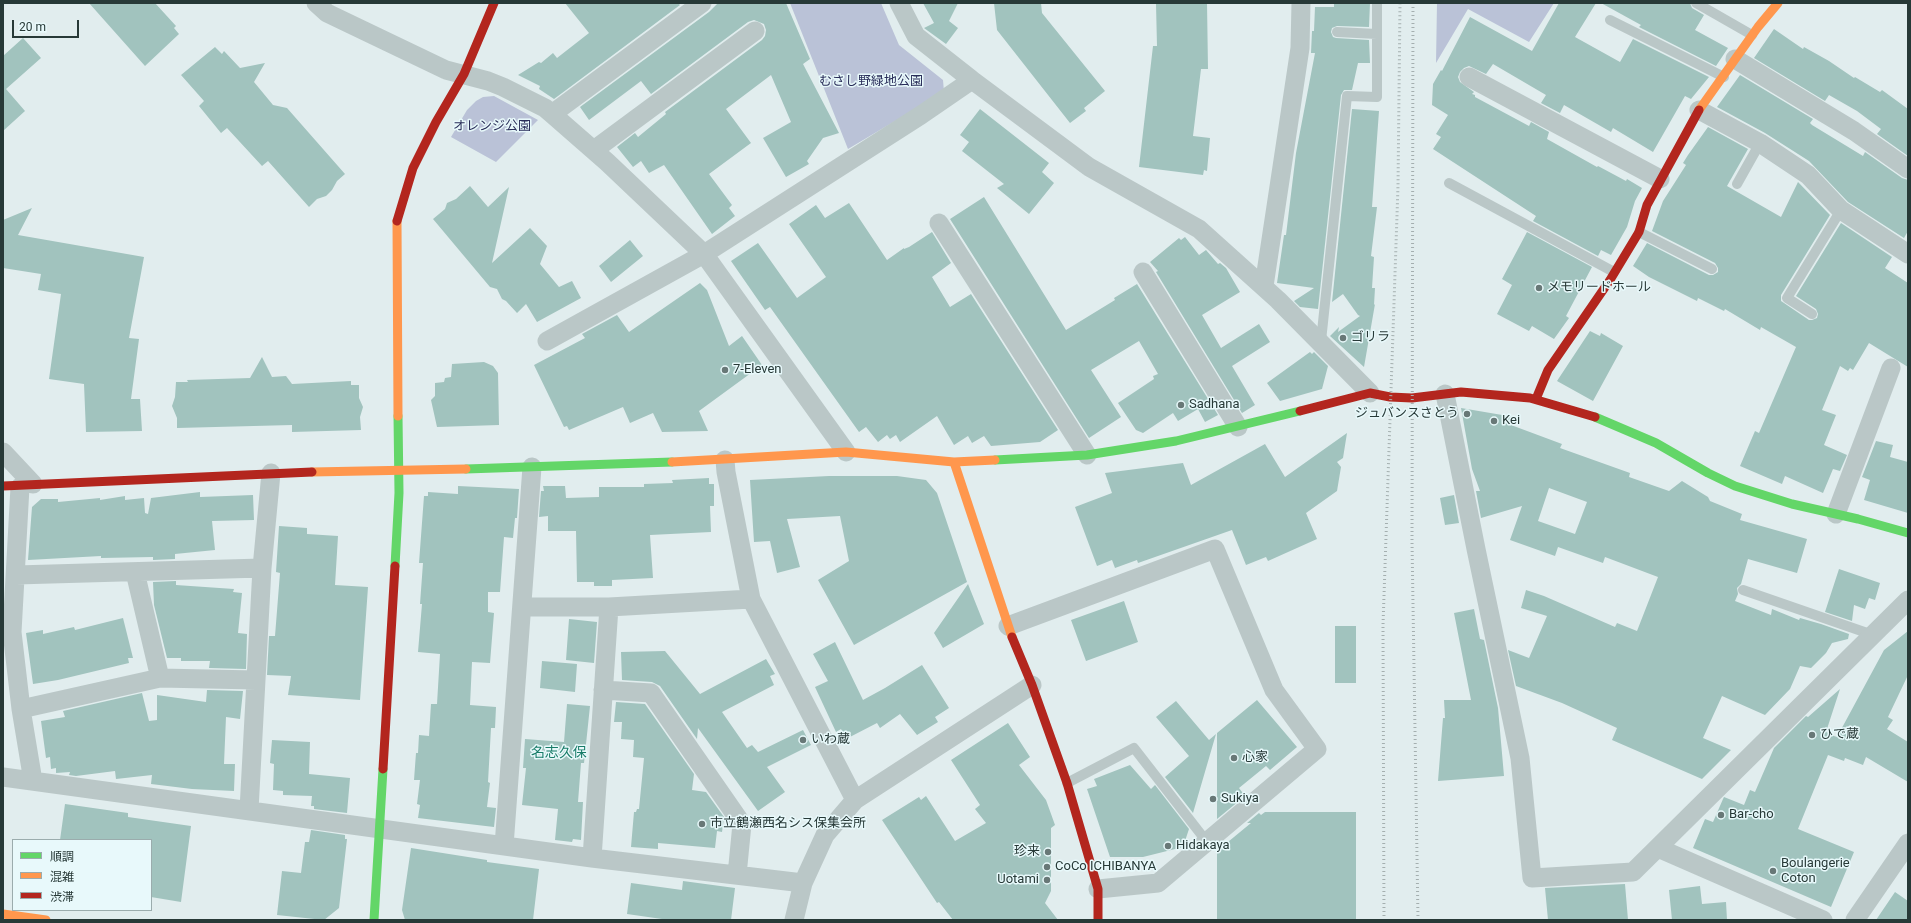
<!DOCTYPE html>
<meta charset="utf-8">
<style>
body{margin:0}
#map{position:relative;width:1911px;height:923px;overflow:hidden;background:#e1edee;font-family:Roboto,"Noto Sans JP",sans-serif}
canvas{display:block}
.frame{position:absolute;inset:0;border:4px solid #273937;pointer-events:none}
.legend{position:absolute;left:12px;top:839px;width:140px;height:72px;box-sizing:border-box;background:#e8f9fb;border:1px solid #9bacad;margin:0;padding:5px 7px;list-style:none;font-size:12px;color:#273937}
.legend li{display:flex;align-items:center;gap:8px;height:20px}
.legend b{width:20px;border:1px solid #9bacad}
.scale{position:absolute;left:12px;top:20px;width:67px;height:18px;box-sizing:border-box;border:2px solid #273937;border-top:0;padding-left:5px;font-size:12px;line-height:14px;white-space:nowrap;color:#273937;-webkit-text-stroke:3px #e8f9fb;paint-order:stroke}
</style>
<div id="map">
<canvas width="1911" height="923"></canvas>
<div class="frame"></div>
<ul class="legend">
<li><b style="height:5px;background:#63d668"></b>順調</li>
<li><b style="height:5px;background:#ff974d"></b>混雑</li>
<li><b style="height:5px;background:#b3261e"></b>渋滞</li>
</ul>
<div class="scale">20 m</div>
</div>
<script>
const g = document.querySelector('canvas').getContext('2d');
g.lineJoin = 'round';
function paint(path, color) {
  g.fillStyle = color;
  g.fill(path, 'evenodd');
}
function shape(rows) {
  const path = new Path2D();
  for (const r of rows) {
    path.moveTo(r[0], r[1]);
    for (let i = 2; i < r.length; i += 2) path.lineTo(r[i], r[i + 1]);
  }
  return path;
}
function stroke(path, color, width, dash) {
  g.strokeStyle = color;
  g.lineWidth = width;
  g.lineCap = dash ? 'butt' : 'round';
  g.setLineDash(dash || []);
  g.stroke(path);
}
function write(font, color, halo, rows, align = 'center') {
  g.font = font + ' Roboto,"Noto Sans JP",sans-serif';
  g.lineWidth = 3;
  g.setLineDash([]);
  g.textBaseline = 'middle';
  g.strokeStyle = halo;
  g.fillStyle = color;
  for (const [text, x, y, turn = 0] of rows) {
    g.save();
    g.translate(x, y);
    g.rotate((+turn || 0) * Math.PI / 180);
    g.textAlign = isNaN(turn) ? turn : align;
    if (halo) g.strokeText(text, 0, 0);
    g.fillText(text, 0, 0);
    g.restore();
  }
}
paint(shape([
 [790,3,881,3,899,45,943,80,944,92,848,149],
 [1437,3,1554,3,1529,42,1468,9,1436,63],
 [494,96,538,120,496,162,451,137,467,110,476,101,483,97]
]), '#bac2d7');
paint(shape([
 [89,3,155,3,176,26,174,28,179,34,145,66],
 [565,3,678,3,680,5,554,99,539,89,540,86,518,75,539,62,541,63,553,53,557,58,589,33],
 [718,3,786,3,810,59,803,64,839,133,823,138,807,161,809,164,786,177,763,138,791,122,771,75,726,109,751,143,709,174,732,205,729,208,735,216,712,234,664,165,649,173,641,161,633,167,617,147,635,133,638,137,666,114,665,112,762,40,765,36,766,30,764,24,754,20,748,22,651,94,641,81,589,120,580,107,709,12],
 [923,3,958,3,949,21,958,28,946,44,924,28,934,23],
 [994,3,1041,3,1042,13,1105,91,1084,108,1086,111,1070,123,997,30],
 [1207,3,1208,69,1201,69,1193,136,1210,138,1207,171,1204,170,1203,175,1139,167,1153,46,1157,46,1156,4],
 [1334,3,1370,3,1369,27,1337,26,1332,28,1331,32,1333,37,1336,38,1369,40,1370,63,1358,63,1352,90,1344,90,1341,95,1318,309,1300,307,1294,301,1314,288,1277,283,1284,235,1286,235,1296,153,1315,53,1311,53,1312,31,1314,31,1315,7,1334,7],
 [1559,3,1596,3,1575,37,1620,62,1633,39,1709,77,1691,99,1685,96,1653,152,1613,128,1611,132,1564,105,1560,113,1541,103,1546,95,1493,64,1486,74,1469,66,1464,68,1460,72,1458,77,1460,82,1474,92,1472,94,1475,95,1475,97,1529,126,1531,122,1549,132,1547,139,1597,167,1598,166,1626,181,1627,179,1642,188,1635,201,1627,227,1611,255,1601,250,1598,256,1533,221,1536,216,1433,149,1441,137,1436,134,1448,115,1432,105,1433,84,1441,70,1442,71,1470,17,1532,51],
 [1601,3,1690,3,1692,8,1704,15,1695,30,1728,48,1716,66,1639,27,1641,25],
 [1774,29,1803,49,1804,47,1829,61,1854,78,1855,77,1880,92,1882,90,1908,109,1908,156,1877,134,1881,129,1857,111,1829,95,1825,101,1754,58],
 [23,38,41,58,6,89,25,111,3,131,3,56],
 [215,47,222,54,224,51,240,68,265,63,254,82,273,105,287,108,345,174,337,181,332,190,326,196,317,199,309,207,268,161,262,166,227,128,221,133,199,106,204,101,181,75],
 [1740,75,1813,119,1810,123,1812,125,1863,156,1865,152,1902,178,1908,180,1908,231,1904,238,1848,202,1809,161,1765,133,1717,107],
 [980,109,1049,163,1042,172,1054,183,1029,214,997,188,1004,184,962,151,969,142,960,135],
 [1352,109,1379,111,1372,207,1377,207,1371,256,1374,257,1372,288,1375,288,1374,305,1375,304,1364,367,1330,336,1339,327,1338,332,1360,316,1358,315,1343,294,1332,302],
 [1708,127,1748,149,1727,186,1781,217,1798,182,1830,215,1781,295,1781,301,1784,303,1809,320,1812,320,1817,318,1818,314,1816,309,1796,296,1841,223,1892,257,1885,268,1908,283,1908,367,1869,343,1853,370,1850,368,1848,371,1840,366,1822,410,1836,415,1824,445,1847,455,1840,471,1833,469,1823,493,1785,476,1782,484,1740,466,1755,431,1759,433,1796,347,1761,327,1760,330,1725,309,1724,311,1698,298,1697,301,1649,277,1633,266,1647,243,1709,275,1713,275,1718,272,1718,268,1715,263,1652,231,1663,201,1686,165,1683,163,1688,155],
 [470,186,488,207,509,187,492,263,530,228,547,246,540,264,559,287,572,281,581,298,537,322,526,304,517,313,506,301,502,299,497,289,490,287,433,219,445,209,447,203,456,199],
 [984,197,1066,330,1115,300,1114,298,1137,284,1218,415,1205,422,1198,409,1178,421,1173,413,1143,433,1136,430,1118,403,1154,379,1153,376,1158,374,1139,341,1091,370,1121,417,1089,438,950,219],
 [849,203,887,260,904,248,904,249,909,247,932,232,951,263,932,277,950,307,971,294,1058,430,1040,442,991,446,984,436,972,443,968,436,954,445,937,416,900,442,896,435,890,439,887,435,878,442,866,427,859,432,770,307,765,310,731,261,758,243,797,298,826,277,789,224,816,205,825,218],
 [32,208,18,235,144,257,129,338,139,339,131,399,140,399,142,431,86,432,84,384,49,379,61,294,38,290,41,274,3,268,3,220],
 [1527,232,1592,267,1566,316,1569,318,1554,339,1532,326,1529,331,1497,314,1512,285,1502,279],
 [1185,237,1199,255,1206,250,1218,264,1220,263,1226,268,1240,292,1202,315,1221,348,1259,324,1270,342,1232,366,1255,405,1242,413,1156,272,1158,271,1150,262,1179,238,1181,240],
 [630,240,643,256,611,282,599,266],
 [700,283,707,290,729,346,742,336,762,365,699,411,708,431,662,432,653,413,630,423,623,407,569,430,567,426,564,427,534,365,585,338,582,334,617,315,629,332],
 [1590,331,1600,336,1601,333,1623,346,1593,401,1557,381],
 [1310,352,1312,354,1314,352,1328,366,1322,389,1280,401,1267,383],
 [262,357,272,377,286,376,292,384,351,381,351,385,359,385,359,398,363,407,360,417,361,430,292,432,292,425,177,428,177,418,172,406,175,397,176,382,188,382,187,380,250,378],
 [484,362,493,366,498,373,499,425,437,427,431,400,435,396,435,383,444,382,445,378,451,377,452,364],
 [1461,408,1514,417,1511,425,1562,444,1560,448,1630,473,1629,477,1669,491,1682,481,1708,497,1710,501,1742,514,1740,520,1807,539,1797,573,1748,559,1741,584,1737,588,1738,594,1735,601,1771,615,1772,609,1799,620,1800,618,1821,624,1849,634,1848,639,1832,643,1826,653,1811,668,1800,666,1790,689,1765,715,1722,696,1703,738,1731,750,1702,779,1612,740,1617,728,1562,703,1516,686,1508,650,1529,658,1547,616,1521,608,1526,590,1544,596,1615,627,1617,623,1637,631,1658,577,1605,557,1603,563,1558,547,1555,556,1510,540,1522,506,1481,518,1476,491,1480,491,1472,469],
 [1549,488,1587,502,1575,534,1538,521],
 [1347,433,1343,458,1337,462,1341,467,1337,491,1306,513,1317,539,1268,561,1266,557,1246,565,1232,530,1138,563,1137,560,1115,568,1112,560,1097,566,1075,507,1112,493,1105,473,1183,463,1191,485,1265,444,1285,477],
 [1876,441,1893,445,1890,457,1908,462,1908,513,1864,500,1870,480,1862,477],
 [829,476,897,476,926,480,937,493,967,582,854,645,818,580,849,561,840,516,787,519,800,567,777,573,770,541,754,542,750,480],
 [709,478,709,484,714,484,714,506,710,506,711,532,650,535,653,578,612,580,612,586,594,586,594,582,577,582,576,531,548,531,548,516,539,517,541,491,544,491,543,486,565,486,566,498,599,497,599,487,644,487,644,484,673,483,672,480],
 [458,486,519,489,517,518,515,518,513,538,504,537,500,592,488,592,488,612,494,613,490,663,472,662,470,705,496,707,495,728,491,728,488,782,490,783,487,807,496,808,494,827,418,818,420,805,417,804,420,780,414,780,416,753,418,753,419,735,429,736,431,704,437,704,440,654,418,652,422,604,420,604,423,563,419,563,424,496,428,496,428,492,458,494],
 [200,492,200,497,253,495,254,520,212,521,215,550,175,554,175,559,153,560,153,557,101,558,101,556,28,560,32,507,41,499,58,499,58,502,100,498,100,500,125,496,125,500,144,498,145,513,148,514,151,498],
 [1454,495,1459,523,1445,525,1440,498],
 [279,526,307,528,307,534,338,536,335,585,368,587,360,700,288,695,291,676,267,675,269,636,275,636,280,573,276,572],
 [1839,569,1880,583,1875,600,1869,598,1865,609,1854,605,1852,621,1825,612],
 [176,581,176,585,234,589,233,592,242,593,238,633,247,634,246,669,209,668,210,661,181,661,181,658,167,658,154,605,153,582],
 [968,584,984,624,943,648,934,633],
 [1124,601,1138,642,1086,661,1071,620],
 [1474,609,1480,639,1484,640,1498,708,1504,776,1438,781,1443,718,1445,718,1444,700,1471,700,1454,613],
 [123,618,133,658,128,658,129,663,58,680,33,684,26,633,43,630,43,634,74,627,75,630],
 [569,619,597,622,594,663,566,660],
 [1335,626,1356,626,1356,683,1335,683],
 [1908,631,1908,675,1888,717,1893,720,1887,729,1908,742,1908,782,1866,757,1863,765,1845,758,1844,761,1828,755,1798,829,1854,852,1831,907,1693,848,1705,819,1713,822,1723,799,1724,797,1744,805,1750,790,1755,792,1774,748,1806,716,1808,717,1840,689,1826,732,1831,734,1830,737,1831,735,1837,737,1884,650],
 [835,642,863,700,885,688,922,665,949,708,935,717,938,722,917,735,900,714,880,728,877,723,846,739,841,729,836,732,815,687,828,681,813,654],
 [665,651,700,694,766,659,775,674,770,676,774,685,722,712,747,748,752,745,758,752,803,730,811,745,767,767,785,792,758,811,698,728,697,739,660,686,652,682,622,680,621,652],
 [542,661,577,664,575,692,540,688],
 [207,690,243,691,240,719,226,717,224,764,235,764,234,791,192,789,151,784,152,775,116,779,115,771,76,776,69,775,70,772,56,773,56,768,51,769,50,757,46,758,41,721,65,717,63,711,142,693,149,721,157,720,157,695,206,702],
 [1257,700,1297,747,1270,770,1266,766,1239,788,1245,796,1217,819,1217,733],
 [1176,701,1209,740,1216,734,1193,813,1165,777,1189,756,1156,717],
 [616,702,645,704,694,774,692,790,706,792,724,817,722,832,717,831,715,848,658,843,658,849,631,847,634,812,636,812,637,809,639,809,644,758,633,757,634,740,621,739,622,722,614,722],
 [567,704,590,706,584,763,581,763,578,802,583,802,581,840,573,839,572,842,555,840,558,809,522,805,526,768,523,768,525,739,564,742],
 [1008,723,1030,757,1019,765,1046,800,1055,825,1051,828,1051,891,1045,903,1058,920,953,920,939,902,937,903,882,820,919,797,921,800,926,796,955,841,986,823,975,809,980,805,951,760],
 [272,740,310,742,309,774,350,778,347,813,314,809,314,806,311,806,312,796,283,795,283,791,273,790,274,764,270,763],
 [1130,765,1151,789,1155,785,1189,829,1183,847,1143,857,1110,857,1087,789,1097,786,1094,779],
 [65,804,128,813,128,817,191,826,181,902,151,897,151,840,60,840],
 [1265,812,1356,812,1356,920,1217,920,1217,851,1251,823,1247,823,1259,813,1261,815],
 [311,830,345,835,345,839,347,839,339,908,324,920,277,915,282,871,301,873,305,842,309,842],
 [411,848,487,860,487,862,539,869,533,920,405,920,402,910],
 [683,881,735,888,731,920,669,920,627,914,631,883,682,890],
 [1625,884,1628,920,1548,920,1545,888],
 [1700,886,1702,904,1726,902,1727,920,1672,920,1669,890],
 [1895,892,1908,901,1908,920,1876,920]
]), '#a1c3be');
stroke(shape([
 [1696,3,1752,35],
 [1610,20,1724,77],
 [1337,32,1377,34],
 [1449,183,1614,272],
 [1737,184,1760,143],
 [1639,232,1712,269],
 [1812,314,1787,298,1841,210],
 [1321,341,1347,96,1377,97,1377,3],
 [1743,590,1873,635],
 [1067,783,1134,748,1207,842]
]), '#bac7c7', 10);
stroke(shape([
 [316,3,327,13,446,70,488,81,503,87,545,108,552,114,607,162,704,254,846,452],
 [899,3,916,36,972,80,1089,167,1199,229,1278,300,1370,393],
 [1735,59,1854,131,1908,169],
 [1469,77,1660,179],
 [1699,110,1760,143,1808,175,1841,210,1908,254],
 [552,114,702,3],
 [594,150,755,31],
 [939,223,1087,455],
 [1143,272,1238,427],
 [1264,286,1300,48,1301,3],
 [547,341,704,254,921,115,972,80],
 [1445,394,1476,549,1520,758,1532,878,1633,872,1908,600],
 [3,452,33,484],
 [725,460,726,472,751,599],
 [20,487,12,632,21,709,33,781],
 [1836,514,1891,368],
 [135,572,160,678],
 [16,575,262,568],
 [523,607,609,607,751,599,855,800],
 [1008,626,1215,549,1274,690,1317,749,1158,883,1098,889],
 [603,690,651,693,742,824,737,875],
 [21,709,160,678,256,680],
 [3,777,592,858,803,883],
 [249,810,262,568,271,473],
 [504,846,532,467],
 [1658,848,1823,920],
 [592,858,609,607],
 [794,920,803,883,825,835,855,800,1032,685],
 [1855,920,1908,843]
]), '#bac7c7', 19);
stroke(shape([
 [1595,417,1656,443,1708,473,1735,486,1792,504,1858,519,1908,533],
 [995,460,1087,455,1176,441,1300,411],
 [466,469,672,462],
 [395,566,399,493,398,416],
 [374,920,383,769]
]), '#63d668', 9);
stroke(shape([
 [1699,110,1758,27,1778,3],
 [397,221,398,416],
 [672,462,846,452,954,462,995,460],
 [954,462,1012,637],
 [312,472,466,469],
 [3,914,46,920]
]), '#ff974d', 9);
stroke(shape([
 [397,221,413,168,436,122,464,74,494,3],
 [1536,399,1548,370,1610,280,1639,232,1647,205,1699,110],
 [1300,411,1370,393,1390,397,1412,398,1461,392,1530,398,1595,417],
 [3,486,312,472],
 [1012,637,1032,685,1067,783,1098,889,1098,920],
 [383,769,395,566]
]), '#b3261e', 9);
stroke(shape([
 [1413,3,1412,541,1418,920],
 [1384,920,1383,625,1398,186,1400,3]
]), '#a4afaf', 3, [1, 3]);
for (const [x, y, r, color] of [
 [1539,288,4,"#687877"],
 [1343,338,4,"#687877"],
 [725,370,4,"#687877"],
 [1181,405,4,"#687877"],
 [1467,414,4,"#687877"],
 [1494,421,4,"#687877"],
 [1812,735,4,"#687877"],
 [803,740,4,"#687877"],
 [1234,758,4,"#687877"],
 [1213,799,4,"#687877"],
 [1721,815,4,"#687877"],
 [702,824,4,"#687877"],
 [1168,846,4,"#687877"],
 [1048,852,4,"#687877"],
 [1047,867,4,"#687877"],
 [1773,871,4,"#687877"],
 [1047,880,4,"#687877"]
]) {
  const dot = new Path2D();
  dot.arc(x, y, r, 0, 2 * Math.PI);
  g.fillStyle = color;
  g.fill(dot);
  stroke(dot, '#e8f9fb', 1.5);
}
write('13px', '#292d59', '#e8f9fb', [
 ["むさし野緑地公園",871,82],
 ["オレンジ公園",492,127]
]);
write('13px', '#273937', '#e8f9fb', [
 ["メモリードホール",1547,288],
 ["ゴリラ",1351,338],
 ["7-Eleven",733,370],
 ["Sadhana",1189,405],
 ["ジュバンスさとう",1459,414,"right"],
 ["Kei",1502,421],
 ["ひで蔵",1820,735],
 ["いわ蔵",811,740],
 ["心家",1242,758],
 ["Sukiya",1221,799],
 ["Bar-cho",1729,815],
 ["市立鶴瀬西名シス保集会所",710,824],
 ["Hidakaya",1176,846],
 ["珍来",1040,852,"right"],
 ["Boulangerie",1781,864],
 ["Coton",1781,879],
 ["CoCo ICHIBANYA",1055,867],
 ["Uotami",1039,880,"right"]
], 'left');
write('14px', '#187c68', '#e8f9fb', [
 ["名志久保",559,753]
]);
</script>
